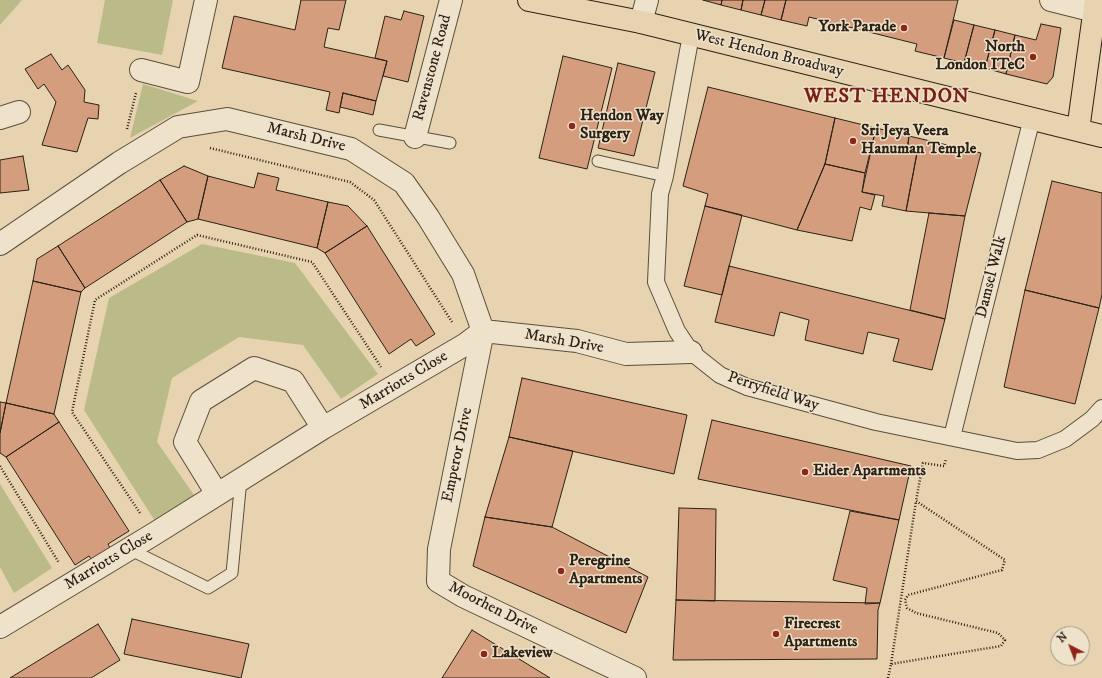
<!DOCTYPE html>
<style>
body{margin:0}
#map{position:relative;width:1102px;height:678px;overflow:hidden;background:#e7d3af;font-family:"IM FELL DW Pica",serif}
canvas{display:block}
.north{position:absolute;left:1050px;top:626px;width:40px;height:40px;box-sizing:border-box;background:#efe2cb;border:1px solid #a19582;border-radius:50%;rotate:318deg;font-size:11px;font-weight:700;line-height:16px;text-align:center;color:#2b2115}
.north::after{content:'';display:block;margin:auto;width:14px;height:18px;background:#8f2418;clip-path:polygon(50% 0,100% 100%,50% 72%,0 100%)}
</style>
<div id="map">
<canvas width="1102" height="678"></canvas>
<div class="north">N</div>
</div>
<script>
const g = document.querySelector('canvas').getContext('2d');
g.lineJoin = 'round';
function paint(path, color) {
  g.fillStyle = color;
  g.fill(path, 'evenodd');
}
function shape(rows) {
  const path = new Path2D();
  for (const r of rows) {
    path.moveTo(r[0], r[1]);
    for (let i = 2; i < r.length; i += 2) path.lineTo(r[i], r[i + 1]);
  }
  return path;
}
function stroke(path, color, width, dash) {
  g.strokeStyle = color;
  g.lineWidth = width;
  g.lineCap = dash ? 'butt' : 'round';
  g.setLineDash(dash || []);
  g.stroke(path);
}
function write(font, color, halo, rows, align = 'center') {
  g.font = font + ' "IM FELL DW Pica",serif';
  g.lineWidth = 3;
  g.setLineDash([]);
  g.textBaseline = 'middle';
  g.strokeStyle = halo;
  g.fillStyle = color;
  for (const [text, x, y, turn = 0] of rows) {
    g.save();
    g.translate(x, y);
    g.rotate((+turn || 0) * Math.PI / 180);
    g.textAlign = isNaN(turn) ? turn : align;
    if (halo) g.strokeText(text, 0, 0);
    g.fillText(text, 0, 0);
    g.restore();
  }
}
paint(shape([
 [0,0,22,0,0,25],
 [105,0,173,0,162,55,97,43],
 [143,84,198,101,130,138],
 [202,244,295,263,378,374,341,399,303,345,239,337,172,378,157,442,194,495,155,521,84,410,109,298],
 [0,484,52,568,14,593,0,567]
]), '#babb88');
const building = shape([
 [301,0,346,0,339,30,328,28,324,47,387,61,376,101,343,93,339,113,326,110,330,92,222,68,234,16,295,30,301,0],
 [703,0,722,0,721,5,703,0],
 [722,0,743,0,741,10,721,5,722,0],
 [743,0,765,0,761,15,741,10,743,0],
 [765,0,786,0,781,20,761,15,765,0],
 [786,0,958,0,944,58,915,51,917,44,809,17,807,26,781,20,786,0],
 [404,11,424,16,408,82,383,76,387,61,375,58,385,16,401,20,404,11],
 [954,20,974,25,964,63,944,58,954,20],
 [1041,24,1061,28,1053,77,1047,84,1006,74,1015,35,1036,40,1041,24],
 [974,25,995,30,985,68,964,63,974,25],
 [995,30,1015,35,1006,74,985,68,995,30],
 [51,54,62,70,68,65,85,90,84,102,99,105,98,119,88,118,77,152,42,145,56,102,44,84,38,89,25,69,51,54],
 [563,56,612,68,587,169,539,158,563,56],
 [618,63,655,72,634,156,598,148,618,63],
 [708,87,835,118,825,164,797,230,705,206,708,194,683,186,708,87],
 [343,93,376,101,373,115,340,107,343,93],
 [835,118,876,128,865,173,825,164,835,118],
 [876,128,909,136,907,151,917,153,906,211,882,206,884,196,862,192,876,128],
 [909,136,981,153,965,216,906,211,917,153,907,151,909,136],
 [23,156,29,190,0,193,0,160,23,156],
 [825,164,865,173,862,192,875,195,871,210,860,207,852,241,797,230,825,164],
 [184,166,208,176,198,219,187,222,160,180,184,166],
 [258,173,279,178,276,190,328,202,317,248,198,219,208,176,254,188,258,173],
 [160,180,187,222,85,288,58,246,160,180],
 [1052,181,1102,193,1102,294,1099,308,1025,290,1052,181],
 [328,202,348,206,367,226,325,253,317,248,328,202],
 [705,206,742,215,722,295,684,286,705,206],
 [929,213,965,216,945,319,910,310,929,213],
 [367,226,435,334,416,346,411,339,389,354,325,253,367,226],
 [58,246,85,288,81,292,33,281,37,259,58,246],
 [729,266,945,319,932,370,893,361,899,339,868,332,863,354,805,340,809,320,780,312,774,336,715,322,729,266],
 [33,281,81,292,54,414,6,403,33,281],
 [1025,290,1099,308,1075,404,1004,387,1025,290],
 [522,378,687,415,674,474,509,437,522,378],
 [0,402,6,403,0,433,0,402],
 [6,403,54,414,59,422,6,457,0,453,0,433,6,403],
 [712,420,911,466,899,520,698,479,712,420],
 [59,422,129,531,108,544,111,550,93,562,89,556,75,565,6,457,59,422],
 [509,437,573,451,552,527,485,517,509,437],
 [679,508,716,509,715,601,676,600,679,508],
 [850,511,899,520,880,603,865,604,867,588,833,580,850,511],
 [485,517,552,527,648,577,626,633,473,566,485,517],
 [676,600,880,603,878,610,877,659,673,660,676,600],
 [132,619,249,644,241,678,124,654,132,619],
 [98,624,120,660,91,678,10,678,98,624],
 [472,630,550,678,442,678,472,630]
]);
paint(building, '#d49d7e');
stroke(building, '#2b2115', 1);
const service = shape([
 [379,130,450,143],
 [598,161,665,176],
 [129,549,208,588,232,573,241,479]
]);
const pedestrian = shape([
 [691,35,665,176,660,194,656,282,677,331,691,352,720,375,747,387,876,422,1017,451,1038,450,1065,439,1092,419,1102,408],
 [952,437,1032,118]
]);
const minor = shape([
 [1051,0,1095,11],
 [641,22,647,0],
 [141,70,188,82,206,0],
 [0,118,19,112],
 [415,137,451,0],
 [0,244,119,163,178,127,227,119,351,149,404,183,428,217,463,274,483,331,577,341,626,354,691,352],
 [483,331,439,549,438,581,463,596,635,678],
 [217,494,185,442,201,401,254,368,293,381,323,428],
 [0,627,154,534,323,428,466,344,483,331]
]);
const primary = shape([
 [529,0,641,22,1102,136],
 [1078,130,1096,0]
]);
stroke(service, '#5a4e3c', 13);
stroke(pedestrian, '#5a4e3c', 18);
stroke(minor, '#5a4e3c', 24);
stroke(primary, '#2b2115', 24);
stroke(shape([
 [127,129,136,93],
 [210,148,350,182,374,200,452,322],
 [0,466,59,563],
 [140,513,72,412,95,300,197,235,312,262,381,367],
 [891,664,916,501],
 [888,678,891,664,1001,646,1005,640,998,633,916,613,907,608,905,600,908,595,1002,570,1005,560,916,501,923,463,944,466,946,459]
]), '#2b2115', 2.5, [1, 2]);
stroke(service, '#efe2cb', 11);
stroke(pedestrian, '#efe2cb', 16);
stroke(minor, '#efe2cb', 22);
stroke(primary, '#e7d3af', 22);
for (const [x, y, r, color] of [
 [904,28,4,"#8f2418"],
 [1033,57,4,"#8f2418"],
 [572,126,4,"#8f2418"],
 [853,141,4,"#8f2418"],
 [805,472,4,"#8f2418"],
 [561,571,4,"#8f2418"],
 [776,634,4,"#8f2418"],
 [484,654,4,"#8f2418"]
]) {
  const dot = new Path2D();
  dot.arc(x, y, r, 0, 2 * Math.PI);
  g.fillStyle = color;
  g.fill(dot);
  stroke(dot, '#efe2cb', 1.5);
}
write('bold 16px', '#2b2115', '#efe2cb', [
 ["York Parade",896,28,"right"],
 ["North",1025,48,"right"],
 ["London ITeC",1025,66,"right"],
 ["Hendon Way",580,117],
 ["Surgery",580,135],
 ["Sri Jeya Veera",861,132],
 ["Hanuman Temple",861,150],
 ["Eider Apartments",813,472],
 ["Peregrine",569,562],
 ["Apartments",569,580],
 ["Firecrest",784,625],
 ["Apartments",784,643],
 ["Lakeview",492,654]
], 'left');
write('16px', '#2b2115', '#efe2cb', [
 ["West Hendon Broadway",769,54,14],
 ["Ravenstone Road",433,68,-75],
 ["Marsh Drive",306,138,14],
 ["Damsel Walk",992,277,-76],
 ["Marsh Drive",564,342,10],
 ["Marriotts Close",404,381,-31],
 ["Perryfield Way",773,392,18],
 ["Emperor Drive",458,455,-78],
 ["Marriotts Close",109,561,-31],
 ["Moorhen Drive",493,609,27]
]);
g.letterSpacing = '1px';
write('bold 20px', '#7a1f14', '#efe2cb', [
 ["WEST HENDON",887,98]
]);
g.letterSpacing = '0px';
</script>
